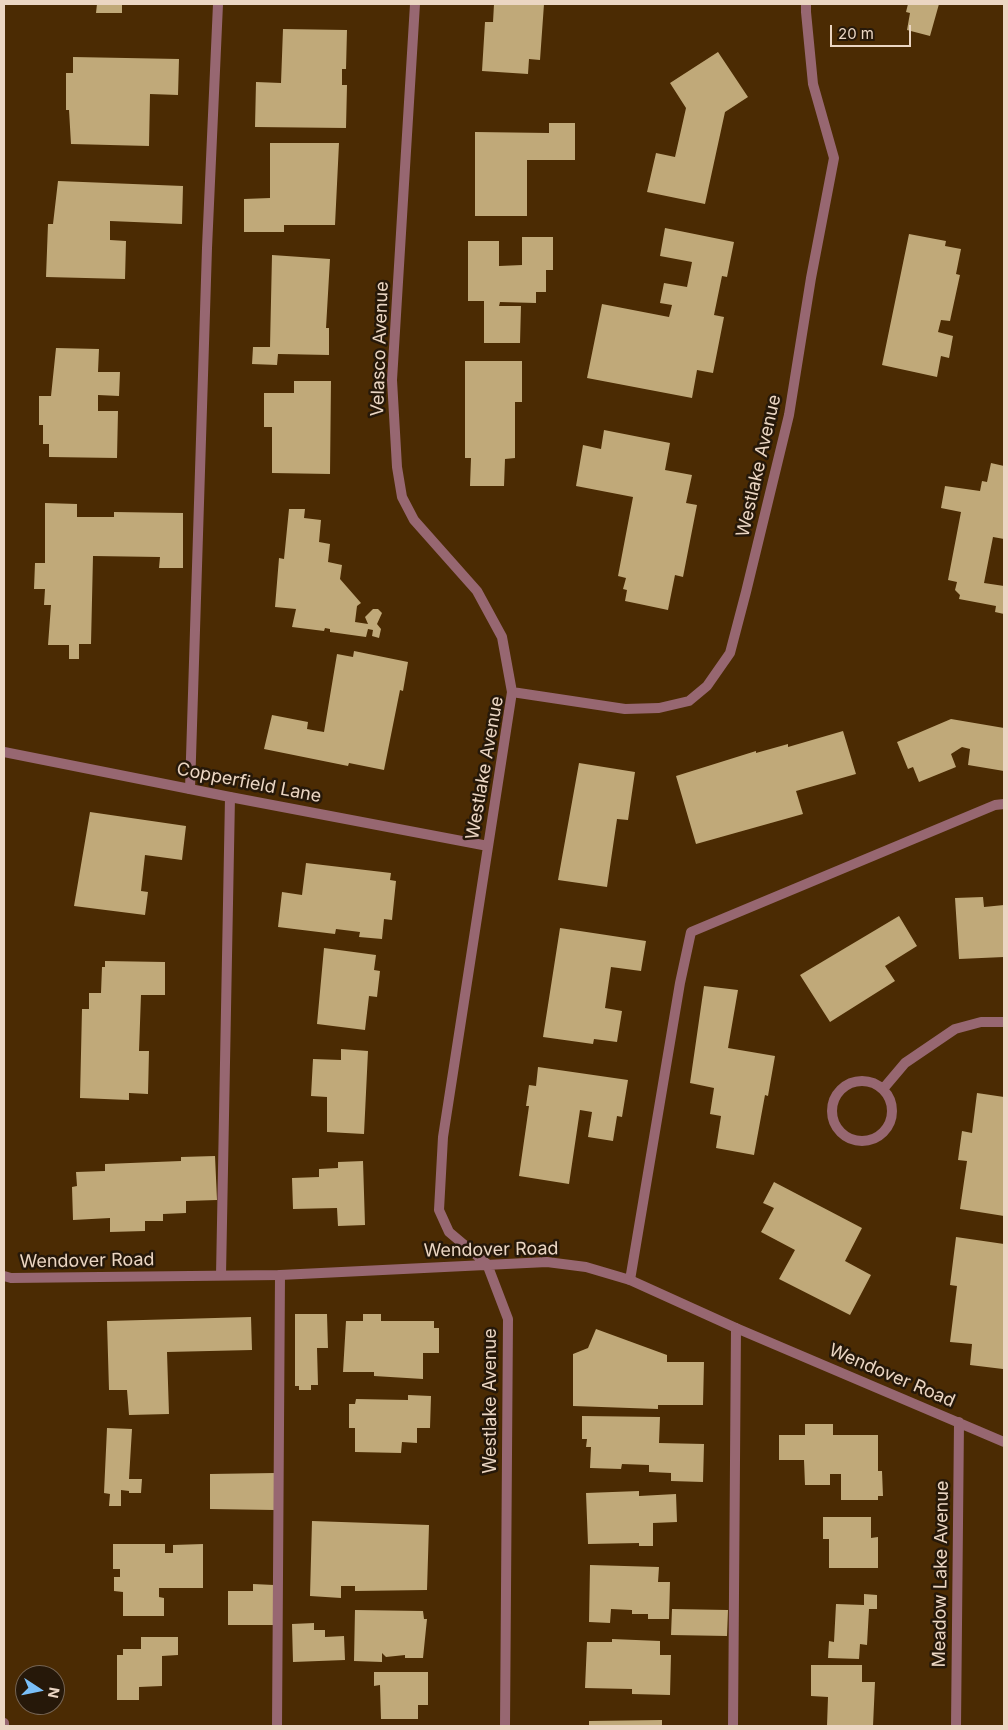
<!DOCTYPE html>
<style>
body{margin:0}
#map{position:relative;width:1008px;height:1730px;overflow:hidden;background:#4b2b03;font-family:Inter,sans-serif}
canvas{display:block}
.frame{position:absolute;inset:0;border:5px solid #ebd6c3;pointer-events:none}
.north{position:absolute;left:15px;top:1665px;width:50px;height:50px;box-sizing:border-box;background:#261809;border:1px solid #756453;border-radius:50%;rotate:101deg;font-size:14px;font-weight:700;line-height:20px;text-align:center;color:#ebd6c3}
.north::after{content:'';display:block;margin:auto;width:18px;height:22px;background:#7abff8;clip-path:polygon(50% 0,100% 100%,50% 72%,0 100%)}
.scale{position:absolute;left:830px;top:25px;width:81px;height:22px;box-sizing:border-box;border:2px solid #ebd6c3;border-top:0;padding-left:6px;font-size:15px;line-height:18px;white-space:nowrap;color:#ebd6c3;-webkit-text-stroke:4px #261809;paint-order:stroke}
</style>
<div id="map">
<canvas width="1008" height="1730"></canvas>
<div class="frame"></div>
<div class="north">N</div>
<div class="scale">20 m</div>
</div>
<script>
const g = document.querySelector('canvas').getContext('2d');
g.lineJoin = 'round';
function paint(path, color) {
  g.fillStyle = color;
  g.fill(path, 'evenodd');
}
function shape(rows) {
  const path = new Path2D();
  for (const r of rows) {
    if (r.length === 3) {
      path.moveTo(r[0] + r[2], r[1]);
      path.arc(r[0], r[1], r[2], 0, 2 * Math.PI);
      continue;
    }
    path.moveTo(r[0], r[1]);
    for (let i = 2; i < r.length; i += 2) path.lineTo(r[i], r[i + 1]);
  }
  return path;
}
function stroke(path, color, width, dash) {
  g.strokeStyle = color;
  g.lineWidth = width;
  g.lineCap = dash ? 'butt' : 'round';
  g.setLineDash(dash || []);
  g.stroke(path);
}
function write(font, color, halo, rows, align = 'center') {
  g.font = font + ' Inter,sans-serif';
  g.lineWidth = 5;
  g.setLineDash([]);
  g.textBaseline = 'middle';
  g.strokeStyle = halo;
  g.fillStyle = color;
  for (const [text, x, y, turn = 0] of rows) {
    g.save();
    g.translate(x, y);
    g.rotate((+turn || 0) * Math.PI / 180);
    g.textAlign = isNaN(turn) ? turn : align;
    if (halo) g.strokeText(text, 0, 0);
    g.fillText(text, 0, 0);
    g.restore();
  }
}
paint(shape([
 [97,4,122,4,122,13,96,13],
 [494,4,544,4,540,60,529,59,528,74,482,71,485,22,493,22],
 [908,4,939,4,930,36,907,30,910,13,906,12],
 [283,29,347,30,346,69,342,69,342,85,347,85,346,128,255,127,256,82,281,83],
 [718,52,748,97,725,112,705,204,647,192,656,153,675,157,686,108,670,83],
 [73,57,179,59,178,95,150,94,149,146,71,144,69,110,66,110,66,73,73,73],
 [549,123,575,123,575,160,527,160,527,216,475,216,475,132,549,133],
 [270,143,339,143,335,225,284,225,284,232,244,232,244,199,270,198],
 [58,181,183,186,182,224,110,221,110,240,126,241,125,279,46,277,48,224,53,224],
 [665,228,734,242,727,277,722,276,714,315,724,317,713,373,697,370,692,398,587,378,602,304,669,317,672,305,660,303,664,283,687,287,692,262,660,256],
 [909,234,946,241,945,246,961,249,956,274,960,275,950,321,941,320,938,332,953,336,949,358,941,356,937,377,882,365],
 [522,237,553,237,553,270,546,270,546,292,536,292,536,303,500,302,499,306,521,306,520,343,484,343,484,301,468,301,468,241,499,241,499,266,522,265],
 [272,255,330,259,326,328,329,328,329,355,278,354,277,365,252,364,253,347,270,347],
 [56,348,99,349,98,372,120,372,119,396,98,395,98,411,118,411,117,458,49,457,49,444,43,444,43,425,39,425,39,396,51,396],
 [465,361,522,361,522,402,515,402,515,458,505,459,504,486,470,486,471,458,465,458],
 [294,381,331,381,330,474,272,473,272,427,264,427,264,393,294,393],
 [604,430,670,443,665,470,692,475,686,503,697,505,683,577,675,575,668,610,625,601,627,590,623,589,626,578,618,576,633,497,576,486,583,445,601,449],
 [991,463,1004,466,1004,539,993,537,984,583,1004,586,1004,614,995,612,996,606,959,599,960,595,955,590,957,582,948,580,961,512,941,508,945,486,980,491,982,481,987,482],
 [45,503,77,504,77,517,114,517,114,512,183,513,183,568,159,568,160,557,93,556,91,644,79,644,79,659,69,659,69,645,48,645,51,605,44,605,45,589,34,589,35,563,45,563],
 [289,509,305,509,304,518,321,520,319,542,330,544,328,562,342,565,340,579,361,603,357,606,355,622,368,624,365,617,373,609,378,609,382,613,377,624,381,629,379,638,372,636,373,630,368,629,366,637,330,632,330,629,325,628,324,631,292,627,296,609,275,607,279,558,284,559],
 [354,651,408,662,403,691,400,690,384,770,349,763,348,766,264,749,272,715,308,722,307,729,324,732,337,654,353,657],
 [951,719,1004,728,1004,771,968,765,970,749,962,747,951,754,956,767,919,782,913,767,908,769,897,742],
 [843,731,856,774,796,791,803,814,696,844,676,776,756,751,756,753,788,744,788,747],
 [579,763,635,772,628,820,617,819,607,887,558,880],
 [90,812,186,826,182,860,145,855,141,891,148,892,145,915,74,906],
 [306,863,391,873,390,880,396,881,392,920,384,919,382,939,359,937,360,932,336,929,335,934,278,927,282,892,302,895],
 [983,897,984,907,1004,905,1004,957,959,959,955,898],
 [899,916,917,946,885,966,895,981,830,1022,800,975],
 [560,928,646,941,641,971,611,967,605,1008,622,1011,617,1042,594,1039,593,1044,543,1037],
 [324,948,376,955,374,970,380,971,377,997,369,996,365,1030,317,1024],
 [105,961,165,962,165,995,141,995,139,1051,149,1051,148,1094,129,1093,129,1100,80,1098,82,1009,89,1009,89,993,101,993,102,967,105,967],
 [704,986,738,990,728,1048,775,1056,768,1096,765,1095,754,1155,716,1148,721,1116,710,1114,714,1088,690,1083],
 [341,1049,368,1051,364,1134,327,1132,327,1097,311,1096,313,1059,341,1060],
 [538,1067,628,1080,622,1117,617,1116,613,1141,588,1137,592,1112,580,1110,569,1184,519,1176,529,1106,526,1106,529,1085,536,1086],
 [977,1093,1004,1097,1004,1216,960,1209,967,1161,958,1160,962,1131,972,1133],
 [215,1156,217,1200,186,1201,186,1213,163,1214,163,1221,145,1221,145,1231,110,1232,110,1218,73,1220,72,1187,77,1186,76,1172,105,1171,105,1164,181,1161,181,1157],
 [363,1161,365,1225,338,1226,337,1208,293,1209,292,1178,319,1177,319,1169,338,1168,338,1162],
 [774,1182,862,1228,845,1261,871,1275,850,1315,779,1279,795,1250,761,1232,774,1208,763,1203],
 [956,1237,1004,1244,1003,1369,970,1365,972,1344,950,1342,957,1286,950,1285],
 [295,1314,327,1314,328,1348,317,1348,318,1385,311,1385,311,1390,299,1390,299,1386,295,1386],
 [363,1314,381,1314,381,1321,434,1321,434,1328,439,1328,439,1353,423,1353,423,1379,374,1376,374,1372,343,1372,346,1321,363,1321],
 [251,1317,252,1350,167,1352,169,1414,129,1415,127,1390,109,1390,107,1321],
 [596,1329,667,1355,667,1362,704,1362,703,1405,658,1405,658,1409,573,1406,573,1354,588,1348],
 [408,1395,431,1396,430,1428,417,1428,417,1443,402,1442,401,1453,355,1452,355,1428,349,1428,349,1404,355,1404,356,1399,408,1400],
 [582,1416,660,1417,659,1443,704,1444,703,1482,671,1481,671,1473,649,1472,649,1465,622,1464,621,1469,590,1468,591,1447,586,1447,587,1439,582,1439],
 [805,1424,833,1424,833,1435,878,1435,878,1471,882,1471,883,1496,878,1496,878,1500,841,1500,841,1474,830,1474,830,1485,805,1485,804,1460,779,1460,779,1435,805,1435],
 [107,1428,132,1429,129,1479,142,1479,141,1493,129,1493,129,1491,121,1490,121,1506,109,1506,110,1494,104,1493],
 [275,1473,275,1510,210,1509,210,1474],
 [639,1491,639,1496,676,1494,677,1522,653,1523,653,1546,639,1546,639,1543,588,1544,586,1493],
 [823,1517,871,1517,871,1538,878,1537,878,1568,829,1568,829,1539,823,1539],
 [312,1521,429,1525,427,1590,355,1591,355,1586,341,1586,341,1598,310,1596],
 [113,1544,165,1544,165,1553,173,1553,173,1545,203,1544,203,1588,159,1588,159,1597,164,1598,164,1616,123,1616,123,1592,114,1591,114,1577,120,1577,120,1569,113,1569],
 [590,1565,659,1567,658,1582,670,1582,669,1619,648,1619,648,1614,632,1614,632,1610,611,1609,610,1623,589,1622],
 [253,1584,274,1585,274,1625,228,1625,228,1591,253,1591],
 [864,1594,877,1595,877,1609,869,1609,867,1645,860,1644,859,1659,828,1658,829,1641,834,1642,836,1604,864,1605],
 [672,1609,728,1610,727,1636,671,1635],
 [355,1610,423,1611,424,1619,427,1619,423,1658,405,1658,405,1655,386,1657,382,1653,382,1662,354,1661],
 [314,1623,314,1630,325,1630,325,1637,344,1636,345,1660,293,1662,292,1624],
 [141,1637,178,1637,178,1655,162,1656,162,1686,139,1687,139,1700,117,1700,117,1655,123,1655,123,1649,141,1649],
 [612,1639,660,1641,660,1655,671,1655,670,1695,632,1694,632,1689,585,1688,587,1642,612,1642],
 [811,1665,862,1665,862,1682,875,1682,873,1726,827,1726,828,1697,811,1696],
 [374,1672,428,1672,428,1705,418,1705,418,1719,381,1719,380,1685,374,1686],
 [662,1720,662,1726,589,1726,589,1721]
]), '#c0a979');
stroke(shape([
 [190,789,207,248,218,4],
 [221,1275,230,797],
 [630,1280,680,983,691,932,995,805,1004,804],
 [277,1726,280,1275],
 [733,1726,736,1328]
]), '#976771', 10);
stroke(shape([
 [415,4,392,380,397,467,402,497,414,520,477,591,502,637,512,692,443,1137,439,1210,449,1232,487,1264,508,1319,505,1726],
 [512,692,625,709,659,708,689,701,707,686,730,653,746,592,789,415,811,278,834,158,813,84,806,12,806,4],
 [4,752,230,797,488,846],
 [862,1111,30],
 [883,1089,905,1063,955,1029,981,1022,1004,1022],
 [4,1276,11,1278,280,1275,547,1262,586,1267,630,1280,736,1328,1004,1442],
 [4,1723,4,1726],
 [956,1726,959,1422]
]), '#976771', 10);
write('18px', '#ebd6c3', '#261809', [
 ["Velasco Avenue",380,349,-88],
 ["Westlake Avenue",759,466,-77],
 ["Westlake Avenue",485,768,-80],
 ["Copperfield Lane",249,783,11],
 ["Wendover Road",491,1250,-1],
 ["Wendover Road",87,1261,-1],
 ["Wendover Road",892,1376,23],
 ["Westlake Avenue",491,1401,-90],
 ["Meadow Lake Avenue",941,1574,-89]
]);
</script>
